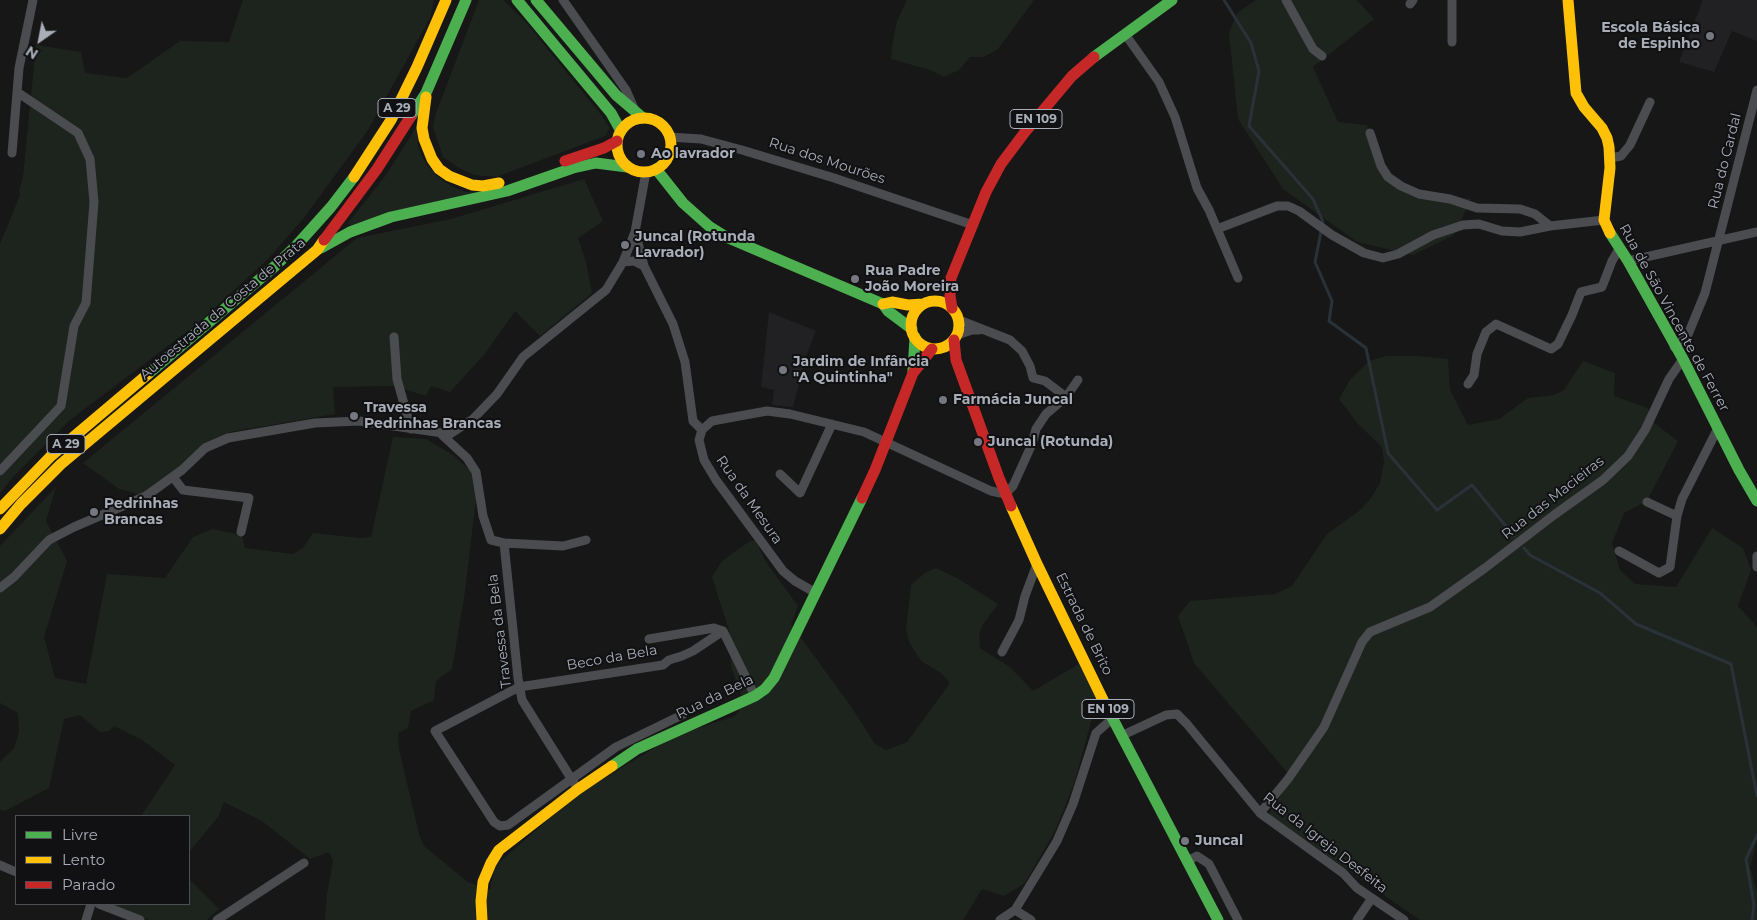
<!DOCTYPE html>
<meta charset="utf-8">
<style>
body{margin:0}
#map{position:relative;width:1757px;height:920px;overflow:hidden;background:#171717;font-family:Montserrat,sans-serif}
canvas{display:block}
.legend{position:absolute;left:15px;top:815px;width:175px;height:90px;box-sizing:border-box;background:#111113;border:1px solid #4d4f55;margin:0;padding:6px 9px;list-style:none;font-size:15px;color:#a8adb8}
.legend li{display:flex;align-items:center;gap:10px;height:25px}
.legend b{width:25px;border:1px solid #4d4f55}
.north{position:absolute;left:15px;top:15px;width:50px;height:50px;-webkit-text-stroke:4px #111113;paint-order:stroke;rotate:213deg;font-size:14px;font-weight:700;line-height:20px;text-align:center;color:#a8adb8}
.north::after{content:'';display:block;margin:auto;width:18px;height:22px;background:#a8adb8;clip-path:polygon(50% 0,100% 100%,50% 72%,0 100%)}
</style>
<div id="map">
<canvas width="1757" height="920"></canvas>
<ul class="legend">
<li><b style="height:6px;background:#4caf50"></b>Livre</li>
<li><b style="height:6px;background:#ffc107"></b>Lento</li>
<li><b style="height:6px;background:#c62828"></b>Parado</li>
</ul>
<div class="north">N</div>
</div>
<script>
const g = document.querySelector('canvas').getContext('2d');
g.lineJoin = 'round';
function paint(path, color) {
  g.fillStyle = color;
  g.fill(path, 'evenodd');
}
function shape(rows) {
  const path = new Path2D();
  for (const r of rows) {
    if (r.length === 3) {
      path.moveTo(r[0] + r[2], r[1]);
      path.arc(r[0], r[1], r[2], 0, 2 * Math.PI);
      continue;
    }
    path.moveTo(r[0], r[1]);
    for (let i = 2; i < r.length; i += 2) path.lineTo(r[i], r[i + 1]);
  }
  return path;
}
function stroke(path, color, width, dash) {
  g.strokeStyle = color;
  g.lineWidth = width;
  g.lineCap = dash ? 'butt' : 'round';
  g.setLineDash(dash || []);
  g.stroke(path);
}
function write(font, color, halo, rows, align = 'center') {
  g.font = font + ' Montserrat,sans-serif';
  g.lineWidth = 4;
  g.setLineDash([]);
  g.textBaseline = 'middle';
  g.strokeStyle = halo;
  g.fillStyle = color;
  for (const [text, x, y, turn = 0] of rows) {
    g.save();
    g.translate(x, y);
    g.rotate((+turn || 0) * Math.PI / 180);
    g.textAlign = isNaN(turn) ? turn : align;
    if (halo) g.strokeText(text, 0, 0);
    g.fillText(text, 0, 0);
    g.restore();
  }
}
paint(shape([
 [1703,0,1757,0,1757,41,1732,31,1714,72,1679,62],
 [769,312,816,331,806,356,793,407,772,405,774,390,761,387]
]), '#212123');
paint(shape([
 [243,0,434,0,430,18,368,130,304,218,267,260,197,324,70,420,14,476,0,493,0,244,20,195,19,191,23,177,36,45,81,52,85,73,127,78,180,41,229,42],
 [479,0,503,0,525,21,598,111,610,128,605,136,496,177,474,175,459,168,443,157,433,128,435,116],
 [907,0,1034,0,998,49,984,57,970,57,959,70,944,77,930,70,891,59,892,46,897,21],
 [1256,0,1357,0,1374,19,1313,67,1338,122,1367,125,1379,165,1391,181,1428,193,1471,199,1454,235,1413,255,1357,242,1283,189,1238,119,1229,33,1237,13],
 [417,126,418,145,422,157,430,169,439,178,453,187,466,192,488,192,352,227,348,223,386,175],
 [584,179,603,221,578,238,586,262,592,293,540,336,515,311,484,355,450,392,431,386,426,396,394,386,333,387,335,414,230,432,190,469,163,489,145,496,119,489,83,463,357,238,451,219],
 [1387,356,1418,356,1448,359,1450,390,1468,425,1499,419,1528,398,1554,395,1564,390,1583,361,1615,373,1614,396,1648,408,1653,422,1678,441,1647,501,1624,513,1612,543,1620,570,1635,584,1676,587,1712,528,1743,548,1751,570,1738,606,1757,627,1757,840,1750,867,1757,893,1757,920,1420,920,1268,815,1292,778,1194,663,1178,616,1190,601,1275,594,1292,586,1327,534,1359,511,1371,498,1380,483,1384,462,1382,447,1358,424,1339,399,1350,380,1369,361],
 [393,437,426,439,453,455,476,476,477,499,476,499,465,591,452,669,436,681,434,700,411,711,408,728,398,733,399,749,419,834,424,846,468,882,490,890,495,866,575,796,674,736,735,716,744,703,731,667,729,630,712,577,722,561,750,541,756,541,766,562,798,606,791,624,852,708,875,744,886,750,907,742,950,683,941,673,921,661,909,642,906,628,911,585,926,572,936,568,957,578,998,604,982,626,979,636,980,648,1010,667,1033,691,1079,664,1097,700,1074,784,1056,829,1025,883,1004,896,982,889,963,920,325,920,327,894,333,861,329,852,310,859,262,821,224,802,218,817,189,852,189,816,141,816,175,765,142,740,114,726,109,731,100,732,80,715,64,719,49,788,5,811,0,810,0,762,14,748,19,732,18,713,0,703,0,546,56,487,46,521,67,561,44,637,55,678,86,684,107,574,165,578,193,537,212,529,242,535,245,548,293,554,303,548,313,533,360,538,371,537],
 [189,879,219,909,207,920,149,920,109,904,189,904]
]), '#1d241e');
stroke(shape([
 [1224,0,1251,43,1259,71,1249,126,1313,199,1323,222],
 [1321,232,1315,262,1332,301,1329,321,1366,348,1388,453,1437,510,1472,485,1514,536],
 [1524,548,1530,555,1600,593,1636,624,1731,664,1757,796],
 [1752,920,1754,905,1746,859,1757,835]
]), '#2a3239', 3);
stroke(shape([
 [563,0,626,90,634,108],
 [1286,0,1313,49,1322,56],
 [1452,0,1452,42],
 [1410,4,1413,0],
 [1125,34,1159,82,1175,117,1197,188,1209,210,1238,278],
 [1370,133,1381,166,1388,177,1401,186,1419,194,1450,199,1477,208,1520,209,1535,214,1550,226],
 [669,137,701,139,742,150,834,178,973,225],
 [12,153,19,68,33,0],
 [1610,158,1621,156,1630,145,1650,102],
 [1217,229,1277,206,1288,206,1299,211,1332,235,1364,253,1383,258,1398,254,1433,235,1463,225,1479,224,1502,231,1520,232,1550,226,1604,220],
 [635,232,644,266,673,324,685,362,693,421,702,430],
 [1628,261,1757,232],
 [623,262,634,261,644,266],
 [959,320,1010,340,1022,351,1030,366,1033,378,1045,381,1066,397],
 [957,335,972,330,979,330],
 [394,337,397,379,411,429],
 [1674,347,1687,337,1705,293,1757,90],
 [1468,384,1474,375,1477,354,1486,332,1496,324,1551,349,1558,344,1572,315,1581,292,1602,287,1612,261,1619,249],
 [440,433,467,458,476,472,483,516,491,540,504,543,563,546,586,540],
 [0,471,61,406,74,326,86,303,94,202,90,159,78,133,17,92],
 [780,474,800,493,832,424],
 [173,477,183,490,249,498,241,532],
 [1647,502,1677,516],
 [504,543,518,678,522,700,574,783],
 [1619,551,1659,573,1670,567,1677,516,1682,499,1718,428],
 [1757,556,1757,567],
 [0,588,14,577,49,540,74,527,146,496,182,470,205,448,228,438,315,423,359,421,450,434,473,419,497,394,523,357,606,290,623,262,635,232,646,172],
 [816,593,795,581,783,571,716,480,704,460,699,440,702,430,712,421,767,411,790,414,864,432,991,491,1005,494,1013,486,1032,444,1036,429,1046,414,1066,397,1078,380],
 [723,631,755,696],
 [649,639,714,628,723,631],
 [1002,652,1019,620,1025,596,1037,564],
 [684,714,616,747,508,825,500,826,494,822,435,731,519,687,663,665,669,660,682,656,693,651,723,631],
 [1121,736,1166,715,1177,714,1187,724,1260,813,1343,873,1357,888,1404,920],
 [1260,813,1288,779,1324,727,1362,642,1370,632,1430,607,1485,568,1554,515,1603,480,1628,456,1645,430,1669,379,1683,359],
 [1187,861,1197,856,1209,864,1238,920],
 [0,865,16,872],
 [99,904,140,920],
 [1015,910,1031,920],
 [86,920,91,904],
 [217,920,304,863],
 [1000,920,1015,910,1057,841,1073,804,1096,733,1113,718],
 [1357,920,1372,898]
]), '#4b4c50', 9);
stroke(shape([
 [517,0,611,113,621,131],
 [536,0,616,95,643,118],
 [1094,57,1172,0],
 [411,116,426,93,466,0],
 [656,169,683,203,710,227,726,237,883,304,888,311,912,329],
 [1610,233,1628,261,1683,359,1739,470,1757,501],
 [321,248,350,232,391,217,507,191,573,168,596,163,627,167],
 [913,371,915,337],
 [148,374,274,267,296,246,331,207,354,177],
 [1103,700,1218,920],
 [612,766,637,749,755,696,765,689,774,678,862,498]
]), '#4caf50', 11);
stroke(shape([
 [1568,0,1576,93,1584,107,1602,128,1607,138,1609,147,1610,168,1604,220,1610,233],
 [426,97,422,128,424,139,432,159,439,169,449,176,472,185,483,186,499,183],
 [644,145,27],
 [354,177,391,120,417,67,446,0],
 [935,325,24],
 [883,304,892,302,908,305,923,304],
 [1011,506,1037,564,1103,700],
 [0,509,51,456,148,374],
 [0,529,21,504,61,464,317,250,324,240],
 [482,920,481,901,483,882,491,863,499,850,578,789,612,766]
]), '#ffc107', 11);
stroke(shape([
 [565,161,604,148,617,141],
 [324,240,377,169,411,116],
 [952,308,950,296,951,278,986,192,1001,164,1025,132,1072,76,1094,57],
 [954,340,956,360,999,478,1011,506],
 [862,498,875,470,913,373,932,349]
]), '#c62828', 11);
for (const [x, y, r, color] of [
 [1710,36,5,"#757880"],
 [641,154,5,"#757880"],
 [625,245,5,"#757880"],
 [855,279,5,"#757880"],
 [783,370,5,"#757880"],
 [943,400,5,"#757880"],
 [354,416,5,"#757880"],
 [978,442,5,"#757880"],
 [94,512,5,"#757880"],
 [1185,841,5,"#757880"]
]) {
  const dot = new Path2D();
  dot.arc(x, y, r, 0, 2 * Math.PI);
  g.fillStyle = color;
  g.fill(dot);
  stroke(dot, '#111113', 2);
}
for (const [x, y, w] of [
 [397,108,38],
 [1036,119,52],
 [66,444,38],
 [1108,709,52]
]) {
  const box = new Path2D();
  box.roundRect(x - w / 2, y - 9.5, w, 19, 4);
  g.fillStyle = '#111113';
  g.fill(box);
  stroke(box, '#a8adb8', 1);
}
write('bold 12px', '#a8adb8', null, [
 ["A 29",397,108],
 ["EN 109",1036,119],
 ["A 29",66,444],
 ["EN 109",1108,709]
]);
write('bold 14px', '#a8adb8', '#111113', [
 ["Escola Básica",1700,28,"right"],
 ["de Espinho",1700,44,"right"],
 ["Ao lavrador",651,154],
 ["Juncal (Rotunda",635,237],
 ["Lavrador)",635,253],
 ["Rua Padre",865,271],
 ["João Moreira",865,287],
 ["Jardim de Infância",793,362],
 ["\"A Quintinha\"",793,378],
 ["Farmácia Juncal",953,400],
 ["Travessa",364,408],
 ["Pedrinhas Brancas",364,424],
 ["Juncal (Rotunda)",988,442],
 ["Pedrinhas",104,504],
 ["Brancas",104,520],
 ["Juncal",1195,841]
], 'left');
write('14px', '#a8adb8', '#111113', [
 ["Rua dos Mourões",827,161,18],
 ["Rua do Cardal",1725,161,-76],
 ["Autoestrada da Costa de Prata",223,309,-40],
 ["Rua de São Vincente de Ferrer",1674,318,61],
 ["Rua das Macieiras",1553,498,-38],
 ["Rua da Mesura",749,500,55],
 ["Estrada de Brito",1084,624,64],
 ["Travessa da Bela",500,631,-97],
 ["Beco da Bela",612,658,-10],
 ["Rua da Bela",715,697,-26],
 ["Rua da Igreja Desfeita",1325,843,38]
]);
</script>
